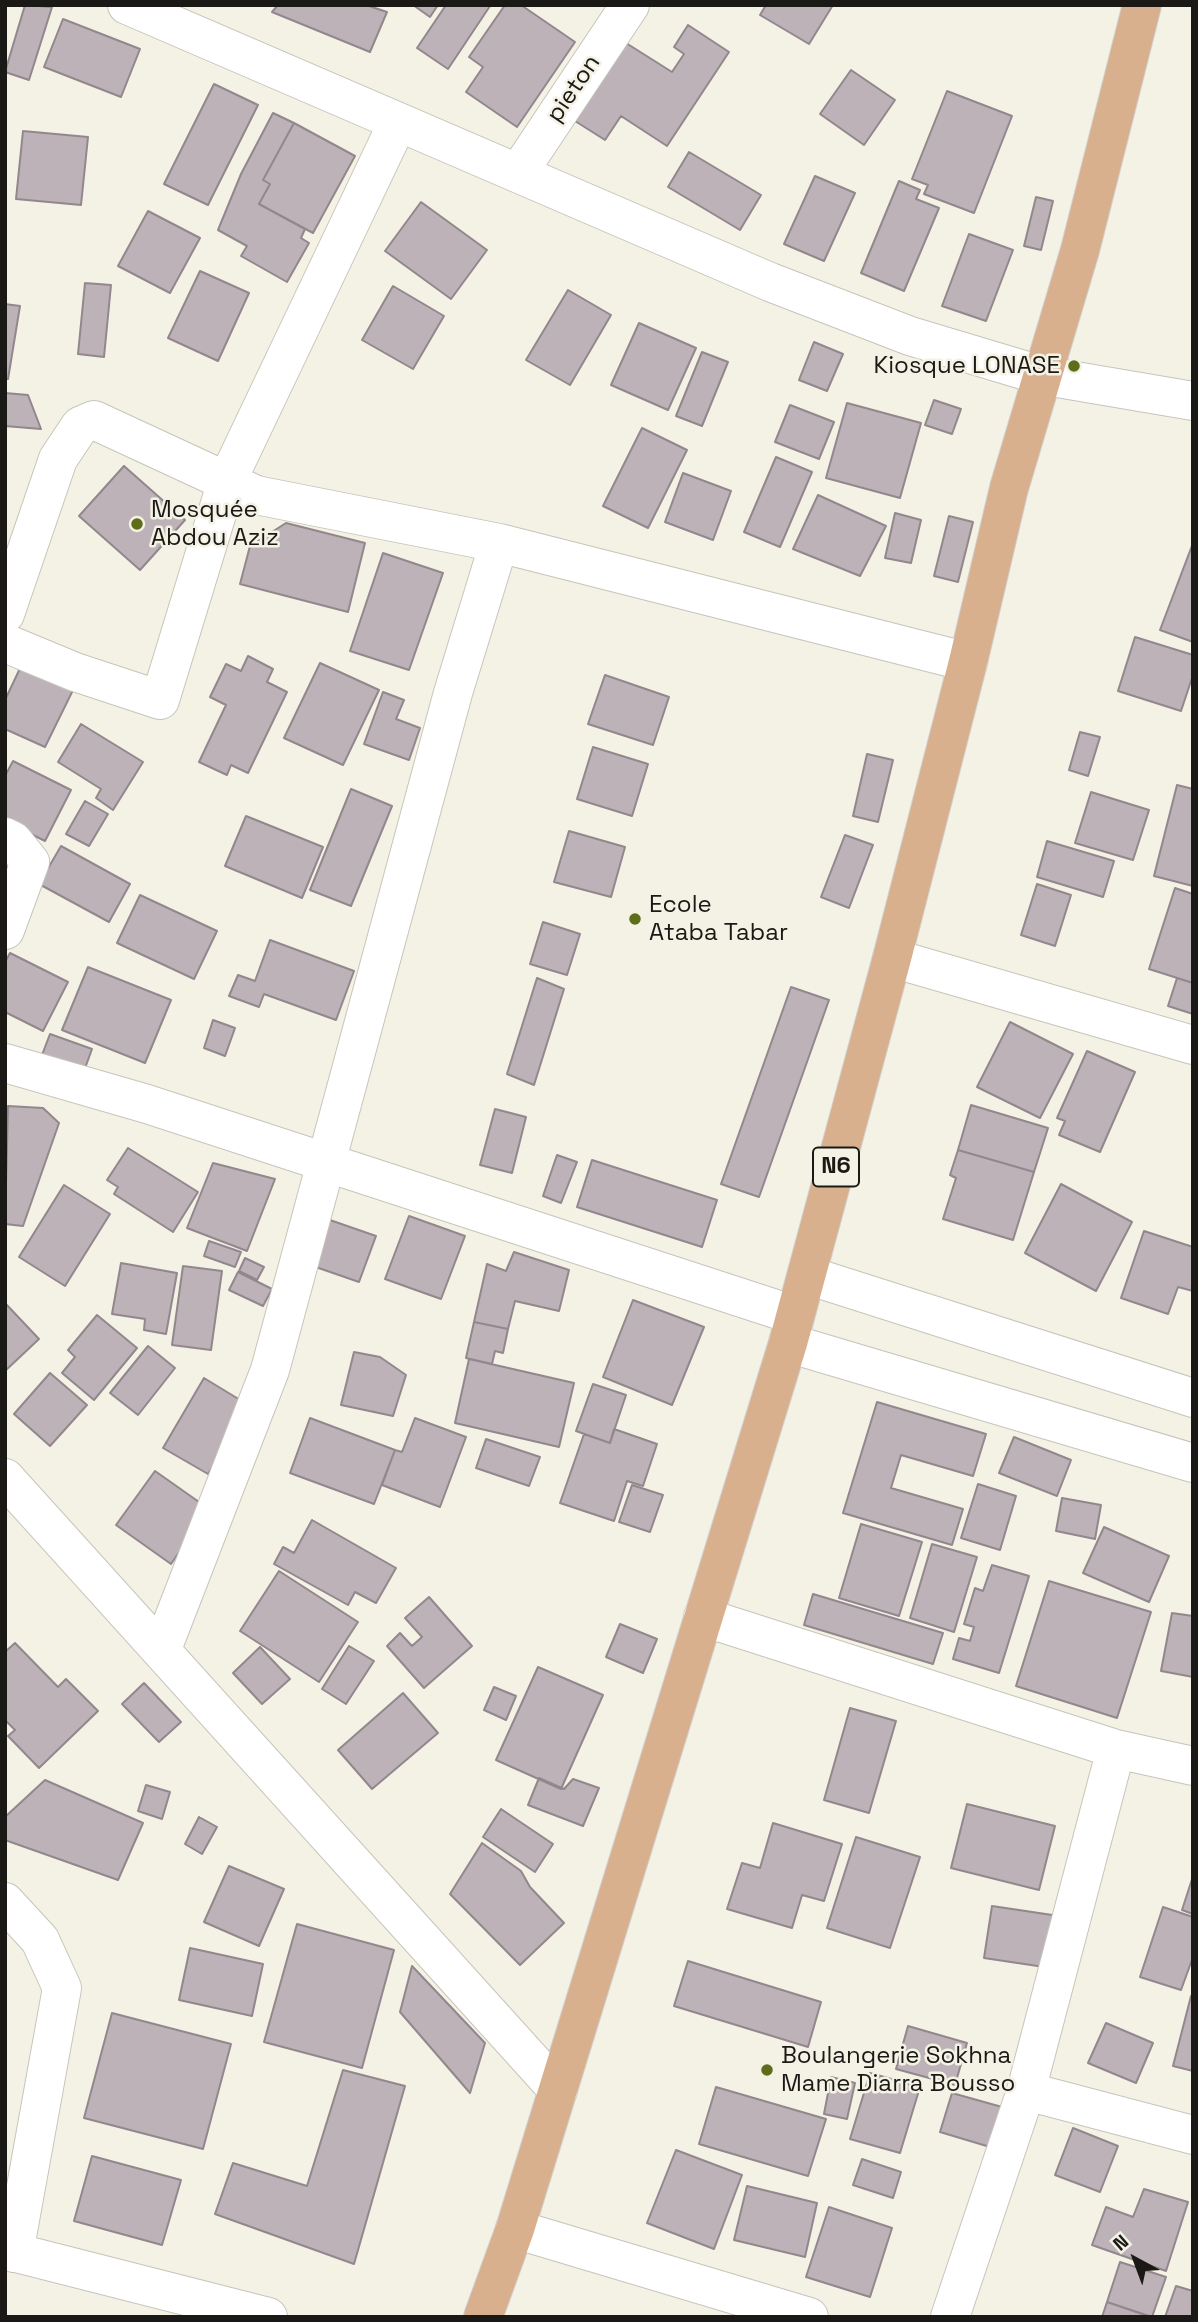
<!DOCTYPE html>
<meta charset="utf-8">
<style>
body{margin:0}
#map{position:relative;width:1198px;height:2322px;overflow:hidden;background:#f4f1e5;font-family:"Space Grotesk",sans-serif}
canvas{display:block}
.frame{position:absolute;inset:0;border:7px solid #1a1915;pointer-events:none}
.north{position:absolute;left:1100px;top:2224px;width:70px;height:70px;-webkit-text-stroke:5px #f4f1e5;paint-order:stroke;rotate:319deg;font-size:19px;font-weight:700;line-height:28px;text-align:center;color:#1a1915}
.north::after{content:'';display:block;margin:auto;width:24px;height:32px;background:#1a1915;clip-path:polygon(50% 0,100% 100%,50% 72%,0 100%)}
</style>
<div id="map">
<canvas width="1198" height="2322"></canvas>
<div class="frame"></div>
<div class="north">N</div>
</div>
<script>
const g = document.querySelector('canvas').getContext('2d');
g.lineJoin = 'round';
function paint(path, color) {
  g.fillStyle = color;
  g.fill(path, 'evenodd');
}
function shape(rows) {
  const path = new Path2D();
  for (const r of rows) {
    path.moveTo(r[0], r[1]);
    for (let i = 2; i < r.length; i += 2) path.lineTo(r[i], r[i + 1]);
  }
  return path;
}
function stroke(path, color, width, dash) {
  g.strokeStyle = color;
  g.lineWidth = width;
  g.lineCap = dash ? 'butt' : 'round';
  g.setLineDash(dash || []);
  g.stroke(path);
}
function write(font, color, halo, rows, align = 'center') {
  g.font = font + ' "Space Grotesk",sans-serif';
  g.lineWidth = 5;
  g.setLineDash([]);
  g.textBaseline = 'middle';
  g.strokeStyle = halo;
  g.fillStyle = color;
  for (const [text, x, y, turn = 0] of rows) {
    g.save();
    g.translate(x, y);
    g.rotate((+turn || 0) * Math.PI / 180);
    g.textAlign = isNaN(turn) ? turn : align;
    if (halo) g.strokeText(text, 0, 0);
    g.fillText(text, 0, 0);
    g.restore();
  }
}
const building = shape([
 [25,5,52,7,29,80,5,72,25,5],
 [278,5,366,5,387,12,370,52,272,12,278,5],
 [413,5,438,5,430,17,413,5],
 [446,5,490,6,448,69,417,48,446,5],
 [505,5,521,5,575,42,517,127,466,92,483,67,469,57,505,5],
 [766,5,833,5,809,44,760,15,766,5],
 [63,19,140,49,121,97,44,67,63,19],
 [688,25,729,52,667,146,621,116,605,140,575,121,626,43,672,72,684,54,674,47,688,25],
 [851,70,895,100,864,145,820,114,851,70],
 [214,84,258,105,208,205,164,184,214,84],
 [947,91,1012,116,974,213,924,194,928,185,912,179,947,91],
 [273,113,294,123,263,180,270,184,259,204,305,229,301,238,309,243,287,282,241,256,247,246,218,230,241,174,273,113],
 [294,123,355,156,313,233,259,204,270,184,263,180,294,123],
 [23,131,88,137,81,205,16,199,23,131],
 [689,152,761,195,740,230,668,187,689,152],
 [815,176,855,193,824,261,784,244,815,176],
 [899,181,920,190,916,199,939,208,904,291,861,273,899,181],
 [1036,197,1053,201,1041,250,1024,246,1036,197],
 [421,202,487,250,451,299,385,251,421,202],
 [148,211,200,238,170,293,118,266,148,211],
 [969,234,1013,250,986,321,942,306,969,234],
 [200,271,249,293,218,361,168,338,200,271],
 [85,283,111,285,104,357,78,354,85,283],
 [393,286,444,316,413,369,362,340,393,286],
 [568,290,611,315,570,385,526,360,568,290],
 [5,304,20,306,8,379,5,379,5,304],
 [639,323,696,348,668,410,611,385,639,323],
 [814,342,843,354,827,391,799,380,814,342],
 [702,352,728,362,702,426,676,416,702,352],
 [5,393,28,395,41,429,5,426,5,393],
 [934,400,961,409,952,434,925,425,934,400],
 [847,403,921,423,900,498,826,478,847,403],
 [790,405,834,422,819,459,775,442,790,405],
 [642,428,687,450,648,528,603,506,642,428],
 [776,457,812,472,780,547,744,532,776,457],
 [124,466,185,520,140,570,79,516,124,466],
 [683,473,731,491,713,540,665,522,683,473],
 [818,495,886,526,860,576,793,549,818,495],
 [895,513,921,520,911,563,885,558,895,513],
 [949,516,973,522,958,582,934,576,949,516],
 [286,523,365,543,348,612,240,584,250,546,286,523],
 [1193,543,1193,642,1160,630,1193,543],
 [383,553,443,573,409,670,350,651,383,553],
 [1135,637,1193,655,1193,675,1181,711,1118,691,1135,637],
 [248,656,273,669,267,682,287,692,248,773,231,765,227,775,199,762,226,705,210,697,226,664,241,671,248,656],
 [23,662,75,686,45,747,5,729,5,700,23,662],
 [320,663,379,690,343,765,284,738,320,663],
 [605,675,669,697,653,745,588,724,605,675],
 [383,692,404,700,396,719,420,728,409,760,364,744,383,692],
 [81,724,143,762,113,810,96,798,101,789,58,762,81,724],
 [1080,732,1100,737,1088,776,1069,770,1080,732],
 [593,747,648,764,632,816,577,799,593,747],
 [867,754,893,760,878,822,853,816,867,754],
 [13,761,71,790,45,841,5,821,5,776,13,761],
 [1177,785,1193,789,1193,886,1154,876,1177,785],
 [351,789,392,806,351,906,310,890,351,789],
 [1091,792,1149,810,1133,860,1075,843,1091,792],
 [85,801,108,814,89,846,66,834,85,801],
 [246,816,323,847,302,898,225,866,246,816],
 [569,831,625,847,611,897,554,882,569,831],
 [845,835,873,845,849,908,821,897,845,835],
 [1047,841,1114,861,1103,897,1037,877,1047,841],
 [61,846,130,884,109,922,39,884,61,846],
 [1037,884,1071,895,1055,946,1021,935,1037,884],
 [1175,888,1193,894,1193,983,1149,969,1175,888],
 [140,895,217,931,194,979,117,943,140,895],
 [543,922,580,934,567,975,530,964,543,922],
 [270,940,354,971,336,1020,264,994,259,1007,229,996,238,975,255,981,270,940],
 [10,953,68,982,43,1031,5,1012,5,962,10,953],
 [88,967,171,1000,145,1063,62,1030,88,967],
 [537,978,564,989,534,1085,507,1074,537,978],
 [1177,978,1193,983,1193,1014,1168,1006,1177,978],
 [791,987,829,1000,759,1197,721,1184,791,987],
 [213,1020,235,1028,225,1056,204,1048,213,1020],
 [1010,1022,1073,1054,1040,1118,977,1087,1010,1022],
 [50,1034,92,1049,84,1071,42,1055,50,1034],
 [1087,1051,1135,1072,1100,1152,1059,1135,1065,1121,1057,1118,1087,1051],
 [971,1105,1048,1128,1034,1172,958,1150,971,1105],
 [8,1106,43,1108,59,1123,23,1226,5,1224,8,1106],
 [495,1109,526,1117,512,1173,480,1165,495,1109],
 [128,1148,198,1192,173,1232,114,1194,118,1187,107,1180,128,1148],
 [958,1150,1034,1172,1013,1240,943,1219,956,1178,950,1175,958,1150],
 [557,1155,577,1162,561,1203,543,1196,557,1155],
 [592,1160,717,1200,702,1247,577,1207,592,1160],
 [213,1163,275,1179,247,1251,187,1228,213,1163],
 [1061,1184,1132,1222,1096,1291,1025,1253,1061,1184],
 [64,1185,110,1214,65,1286,19,1257,64,1185],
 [409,1216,465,1236,441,1299,385,1279,409,1216],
 [327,1219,376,1236,359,1282,310,1265,327,1219],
 [1144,1231,1193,1247,1193,1291,1178,1287,1168,1314,1121,1298,1144,1231],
 [209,1241,241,1252,235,1267,204,1256,209,1241],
 [514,1252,569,1270,559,1311,515,1301,508,1329,474,1322,487,1264,506,1271,514,1252],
 [245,1258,264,1267,257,1280,239,1271,245,1258],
 [121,1263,177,1273,166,1334,144,1330,145,1319,112,1314,121,1263],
 [183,1266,222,1271,211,1350,172,1345,183,1266],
 [238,1272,272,1289,263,1306,229,1290,238,1272],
 [633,1300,704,1327,672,1405,603,1377,633,1300],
 [5,1303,39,1339,5,1371,5,1303],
 [97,1315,137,1348,94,1400,62,1373,75,1357,68,1350,97,1315],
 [474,1322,508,1329,503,1353,495,1351,492,1364,466,1358,474,1322],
 [148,1346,175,1368,138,1415,110,1393,148,1346],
 [354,1352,380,1357,406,1375,393,1416,341,1405,354,1352],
 [469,1359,574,1383,559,1447,455,1423,469,1359],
 [50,1373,87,1405,50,1446,14,1414,50,1373],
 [204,1378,250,1406,208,1474,163,1448,204,1378],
 [593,1384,626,1395,610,1443,576,1431,593,1384],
 [877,1402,986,1434,973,1476,901,1455,891,1488,963,1509,952,1545,843,1513,877,1402],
 [310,1418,395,1450,374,1504,290,1473,310,1418],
 [415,1418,466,1437,440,1507,382,1485,395,1450,402,1452,415,1418],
 [614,1429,657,1444,643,1486,627,1481,614,1521,560,1503,584,1434,610,1443,614,1429],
 [1014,1437,1071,1460,1057,1496,999,1473,1014,1437],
 [486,1439,540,1457,529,1486,476,1468,486,1439],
 [155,1471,209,1509,171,1564,116,1525,155,1471],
 [978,1484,1016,1496,1000,1550,961,1538,978,1484],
 [632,1485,663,1495,650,1532,619,1522,632,1485],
 [1062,1498,1101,1505,1095,1539,1056,1531,1062,1498],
 [312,1520,396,1568,376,1603,355,1592,348,1605,274,1564,283,1547,294,1553,312,1520],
 [861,1524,922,1542,899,1616,839,1598,861,1524],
 [1104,1527,1169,1556,1149,1602,1083,1573,1104,1527],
 [932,1544,977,1557,954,1632,910,1618,932,1544],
 [992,1565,1029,1576,999,1673,953,1659,959,1638,970,1641,974,1627,964,1624,975,1588,983,1591,992,1565],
 [279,1571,358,1622,319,1682,240,1631,279,1571],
 [1049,1581,1151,1612,1117,1718,1016,1686,1049,1581],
 [813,1594,943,1633,933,1664,804,1625,813,1594],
 [429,1597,472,1646,424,1688,387,1646,400,1633,412,1646,422,1637,405,1618,429,1597],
 [1172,1613,1193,1616,1193,1677,1161,1671,1172,1613],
 [620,1624,657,1639,643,1673,606,1657,620,1624],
 [15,1643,58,1687,66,1679,98,1711,39,1768,8,1736,15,1730,5,1720,5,1652,15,1643],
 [349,1646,374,1661,346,1704,322,1689,349,1646],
 [260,1647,290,1679,262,1704,233,1673,260,1647],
 [538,1667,603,1695,561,1789,496,1760,538,1667],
 [144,1683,181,1722,159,1742,122,1704,144,1683],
 [494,1687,516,1696,506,1720,484,1710,494,1687],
 [403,1693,438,1733,372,1789,338,1750,403,1693],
 [850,1708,896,1721,869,1813,824,1800,850,1708],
 [539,1778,564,1789,573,1779,599,1788,583,1826,528,1805,539,1778],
 [45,1780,143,1823,118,1880,5,1840,5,1817,45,1780],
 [146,1785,170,1792,162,1819,138,1811,146,1785],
 [967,1804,1055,1826,1039,1890,951,1868,967,1804],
 [501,1809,553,1844,535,1872,483,1837,501,1809],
 [199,1817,217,1827,202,1854,185,1844,199,1817],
 [773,1823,842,1844,824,1901,802,1895,792,1928,727,1909,742,1863,760,1868,773,1823],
 [856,1837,920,1857,890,1948,827,1928,856,1837],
 [482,1843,521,1871,530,1887,564,1923,520,1965,450,1894,482,1843],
 [229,1866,284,1889,259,1946,204,1922,229,1866],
 [1193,1876,1193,1914,1182,1910,1193,1876],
 [992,1906,1059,1916,1051,1968,984,1958,992,1906],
 [1163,1907,1193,1917,1193,1957,1181,1990,1140,1977,1163,1907],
 [297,1924,394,1950,362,2068,264,2042,297,1924],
 [190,1948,263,1964,252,2016,179,2000,190,1948],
 [688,1961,821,2002,808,2047,674,2006,688,1961],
 [412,1966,485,2043,470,2093,400,2012,412,1966],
 [1191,1996,1193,1996,1193,2071,1173,2066,1191,1996],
 [112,2013,231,2044,203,2149,84,2118,112,2013],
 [1106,2023,1153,2043,1136,2083,1088,2063,1106,2023],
 [908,2026,967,2043,955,2085,896,2069,908,2026],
 [343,2070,405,2086,354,2264,215,2214,233,2163,307,2186,343,2070],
 [870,2073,920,2087,900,2153,850,2139,870,2073],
 [831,2077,855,2083,847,2119,824,2114,831,2077],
 [716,2087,826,2119,808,2176,699,2144,716,2087],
 [952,2093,1002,2107,990,2147,940,2132,952,2093],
 [1073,2128,1118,2146,1100,2192,1055,2175,1073,2128],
 [676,2150,742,2175,714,2249,647,2223,676,2150],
 [92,2156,181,2180,162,2245,74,2221,92,2156],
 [862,2159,901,2172,893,2198,853,2185,862,2159],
 [747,2186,817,2203,805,2257,734,2240,747,2186],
 [1144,2189,1188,2202,1166,2271,1092,2245,1106,2207,1133,2217,1144,2189],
 [829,2207,892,2228,870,2297,806,2277,829,2207],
 [1120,2262,1166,2277,1152,2317,1107,2302,1120,2262],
 [1176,2286,1193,2291,1193,2317,1165,2317,1176,2286],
 [1107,2302,1151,2317,1102,2317,1107,2302]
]);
paint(building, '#bdb2b8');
stroke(building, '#92878d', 2);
const minor = shape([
 [127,5,770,282,910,336,1040,375,1193,401],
 [518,173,630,5],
 [499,543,968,662],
 [5,614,58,459,80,426,94,420,256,495,499,543,453,693,270,1370,162,1649],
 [5,643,75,672,160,700,227,481,398,122],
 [5,837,13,841,30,862,5,930],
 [892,958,1193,1045],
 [5,1063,147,1104,794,1315],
 [807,1275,1193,1398],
 [788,1343,1193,1463],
 [5,1478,558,2090],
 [703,1617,1116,1749,1193,1766],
 [5,1902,40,1940,62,1988,14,2253],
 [1026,2091,1193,2135],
 [515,2229,809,2317],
 [5,2250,268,2317],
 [950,2317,1026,2091,1116,1749]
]);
const primary = shape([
 [483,2317,515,2229,788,1343,892,958,968,662,1009,488,1080,250,1142,5]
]);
stroke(minor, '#c7c5ba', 40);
stroke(primary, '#d1d1d0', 40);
stroke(minor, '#fff', 38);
stroke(primary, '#d9b08e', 38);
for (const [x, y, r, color] of [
 [1074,366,7,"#5d6d19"],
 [137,524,7,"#5d6d19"],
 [635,919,7,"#5d6d19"],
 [767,2070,7,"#5d6d19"]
]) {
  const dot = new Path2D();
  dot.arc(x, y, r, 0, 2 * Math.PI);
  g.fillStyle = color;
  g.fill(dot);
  stroke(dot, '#f4f1e5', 2.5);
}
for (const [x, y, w] of [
 [836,1167,46]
]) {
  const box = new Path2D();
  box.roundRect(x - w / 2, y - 19.5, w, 39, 5);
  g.fillStyle = '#f4f1e5';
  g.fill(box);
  stroke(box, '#1a1915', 2);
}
write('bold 23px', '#1a1915', null, [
 ["N6",836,1167]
]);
write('24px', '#1a1915', '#f4f1e5', [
 ["pieton",574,89,-56]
]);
write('24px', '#1a1915', '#f4f1e5', [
 ["Kiosque LONASE",1060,366,"right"],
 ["Mosquée",151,510],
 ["Abdou Aziz",151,538],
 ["Ecole",649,905],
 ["Ataba Tabar",649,933],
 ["Boulangerie Sokhna",781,2056],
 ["Mame Diarra Bousso",781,2084]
], 'left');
</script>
